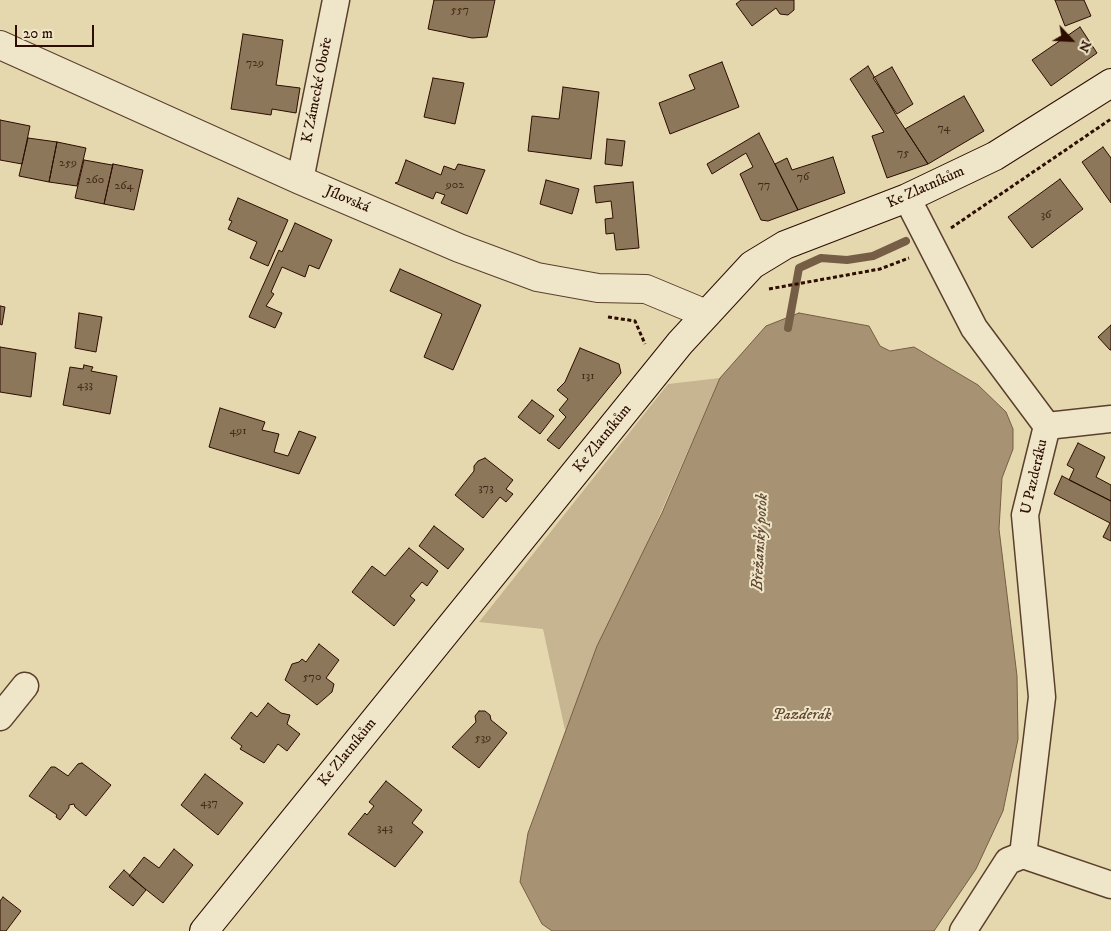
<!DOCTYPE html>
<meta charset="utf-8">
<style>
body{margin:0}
#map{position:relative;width:1111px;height:931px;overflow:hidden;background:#e6d8ae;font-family:"IM FELL DW Pica",serif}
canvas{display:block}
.north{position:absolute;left:1046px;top:15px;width:50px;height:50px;-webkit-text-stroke:4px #efe6ca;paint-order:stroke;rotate:115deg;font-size:14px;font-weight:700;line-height:20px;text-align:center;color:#2c0d00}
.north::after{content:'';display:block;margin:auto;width:18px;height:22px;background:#2c0d00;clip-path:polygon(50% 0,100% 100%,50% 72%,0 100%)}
.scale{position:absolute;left:15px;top:25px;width:79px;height:22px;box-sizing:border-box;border:2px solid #2c0d00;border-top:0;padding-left:6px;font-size:15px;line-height:18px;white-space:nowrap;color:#2c0d00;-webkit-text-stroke:4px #efe6ca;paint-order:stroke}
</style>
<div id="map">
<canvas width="1111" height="931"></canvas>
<div class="north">N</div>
<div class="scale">20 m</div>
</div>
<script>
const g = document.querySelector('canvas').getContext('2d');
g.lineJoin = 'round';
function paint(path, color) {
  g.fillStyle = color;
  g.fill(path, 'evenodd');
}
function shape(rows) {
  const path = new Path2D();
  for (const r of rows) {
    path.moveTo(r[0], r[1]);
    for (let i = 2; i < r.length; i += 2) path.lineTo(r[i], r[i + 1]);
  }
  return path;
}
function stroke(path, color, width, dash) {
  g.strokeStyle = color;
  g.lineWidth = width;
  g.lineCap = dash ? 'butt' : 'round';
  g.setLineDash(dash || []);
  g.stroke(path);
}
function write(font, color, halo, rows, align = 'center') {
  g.font = font + ' "IM FELL DW Pica",serif';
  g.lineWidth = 4;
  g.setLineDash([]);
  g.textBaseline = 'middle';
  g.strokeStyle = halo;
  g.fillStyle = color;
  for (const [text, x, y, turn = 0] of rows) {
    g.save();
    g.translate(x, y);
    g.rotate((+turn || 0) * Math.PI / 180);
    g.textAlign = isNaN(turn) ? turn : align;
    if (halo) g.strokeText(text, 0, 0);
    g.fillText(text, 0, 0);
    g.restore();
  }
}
paint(shape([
 [720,378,565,730,543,629,479,622,668,384]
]), '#c6b590');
const water = shape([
 [799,313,869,326,880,346,890,351,914,347,978,385,1006,412,1013,429,1013,449,1002,478,999,529,1017,676,1018,739,1003,811,976,869,934,931,552,931,542,924,520,882,528,833,597,646,662,513,720,378,766,326,799,313]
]);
paint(water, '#a79373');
stroke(water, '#765d45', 1);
stroke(shape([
 [788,328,799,268,821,258,847,260,873,256,906,241]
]), '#765d45', 8);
const building = shape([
 [434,0,495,0,487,37,472,38,428,29,434,0],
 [741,0,794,0,794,10,788,15,780,14,776,8,752,26,736,4,741,0],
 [1055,0,1084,0,1091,16,1065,26,1055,0],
 [1080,27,1097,53,1051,86,1032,60,1080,27],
 [243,34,283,40,276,85,300,88,296,113,272,109,271,115,231,109,243,34],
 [722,62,739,107,670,134,659,103,695,89,689,75,722,62],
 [868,66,896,115,928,164,887,178,872,136,884,132,850,79,868,66],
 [892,67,913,104,897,114,873,78,892,67],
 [433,78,464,83,455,124,424,117,433,78],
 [563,87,599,92,591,159,528,151,532,116,559,119,563,87],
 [964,96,984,131,928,164,905,129,964,96],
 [0,120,30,126,22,164,0,160,0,120],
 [759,133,798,210,768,221,761,220,740,174,753,167,746,153,712,174,707,164,759,133],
 [28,138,57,142,49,182,19,176,28,138],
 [607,139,625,141,622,166,605,164,607,139],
 [57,142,86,148,77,186,49,182,57,142],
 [1103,147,1111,158,1111,203,1082,162,1103,147],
 [833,157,845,193,798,210,775,164,787,158,792,170,833,157],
 [84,160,112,165,113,164,104,204,75,198,84,160],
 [406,160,441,175,444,166,455,170,458,164,485,170,467,214,441,203,445,195,436,192,433,199,395,183,398,182,406,160],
 [113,164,143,170,134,210,104,204,113,164],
 [1060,179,1083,209,1032,248,1008,217,1060,179],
 [546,180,579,189,572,214,540,204,546,180],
 [633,182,639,248,616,250,614,233,606,234,605,219,613,218,611,201,596,203,594,186,633,182],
 [238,198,288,220,268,266,250,258,257,242,228,229,232,221,229,220,238,198],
 [295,223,332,240,319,269,309,265,305,277,282,267,271,292,274,294,266,306,282,313,275,328,249,317,279,250,282,252,295,223],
 [400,269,481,305,453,370,424,357,442,314,390,291,400,269],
 [0,306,5,307,2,325,0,324,0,306],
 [79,313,102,317,96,352,75,348,79,313],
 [1111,325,1111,350,1110,350,1098,337,1111,325],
 [0,347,36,353,31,397,0,392,0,347],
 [580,348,619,364,621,373,559,449,547,440,566,417,559,410,568,399,557,390,565,382,580,348],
 [84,365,93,367,91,371,117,376,110,414,63,405,70,367,83,369,84,365],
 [532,400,554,416,540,434,518,417,532,400],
 [220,408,265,422,262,430,279,434,274,452,288,456,299,431,316,437,299,474,209,447,220,408],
 [1078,443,1105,457,1096,477,1111,485,1111,501,1069,480,1074,469,1067,465,1078,443],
 [485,458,513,480,506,489,513,494,506,502,500,497,483,518,455,495,474,471,474,466,478,461,485,458],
 [1062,476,1111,501,1111,541,1103,537,1110,523,1054,494,1062,476],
 [434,526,464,549,448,569,419,546,434,526],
 [409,548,438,571,427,586,422,582,410,596,415,600,394,626,352,592,372,566,385,576,409,548],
 [319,644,339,660,326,678,334,684,332,692,317,705,285,680,292,664,299,662,302,659,306,662,319,644],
 [268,703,281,713,290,715,287,724,300,734,287,751,278,744,264,763,240,749,242,746,231,738,251,712,257,717,268,703],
 [479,711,485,711,490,715,491,720,507,733,479,768,452,747,476,722,475,716,479,711],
 [82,763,111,785,86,816,75,807,74,804,69,805,69,808,60,820,56,817,57,815,29,796,51,767,55,767,68,776,78,764,82,763],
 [205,774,243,803,218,835,181,805,205,774],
 [386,781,422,810,412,823,423,832,395,867,348,834,365,813,367,815,374,806,369,802,386,781],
 [174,849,193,865,163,903,129,876,144,857,159,868,174,849],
 [124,870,146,890,133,906,109,887,124,870],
 [3,897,21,911,6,931,0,931,0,901,3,897]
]);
paint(building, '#8d775a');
stroke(building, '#2c0d00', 1);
const minor = shape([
 [300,180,336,0],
 [907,198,974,328,1047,426],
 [1047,426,1111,419],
 [0,717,25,686],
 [1023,855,1042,697,1025,515,1047,426],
 [963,931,1008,861,1023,855,1111,885]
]);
const tertiary = shape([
 [0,45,300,180,459,248,537,277,598,288,646,289,706,314]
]);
const secondary = shape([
 [204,931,680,343,752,265,785,245,907,198,995,156,1111,83]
]);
stroke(minor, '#5a402c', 29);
stroke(tertiary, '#5a402c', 30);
stroke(secondary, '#2c0d00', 30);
stroke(shape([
 [951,228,1111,119],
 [769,289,880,269,909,258],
 [608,317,635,321,645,344]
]), '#2c0d00', 3, [4, 2.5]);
stroke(minor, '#efe6ca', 26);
stroke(tertiary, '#efe6ca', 28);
stroke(secondary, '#efe6ca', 28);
write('12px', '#442816', null, [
 ["557",460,11],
 ["729",255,64],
 ["74",944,129],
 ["75",903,154],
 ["259",68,164],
 ["76",803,178],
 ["260",95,181],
 ["902",455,186],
 ["77",764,186],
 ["264",124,187],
 ["36",1046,216],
 ["131",588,377],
 ["433",85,386],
 ["491",238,432],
 ["373",486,489],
 ["570",312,678],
 ["539",483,739],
 ["437",209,804],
 ["343",385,829]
]);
write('15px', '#2c0d00', '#efe6ca', [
 ["K Zámecké Oboře",318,90,-79],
 ["Ke Zlatníkům",926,188,-24],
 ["Jílovská",347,200,23],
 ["Ke Zlatníkům",603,439,-51],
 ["U Pazderáku",1035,477,-77],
 ["Ke Zlatníkům",348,753,-51]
]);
write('italic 16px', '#634934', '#efe6ca', [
 ["Břežanský potok",761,542,-87],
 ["Pazderák",802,716]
]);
</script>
